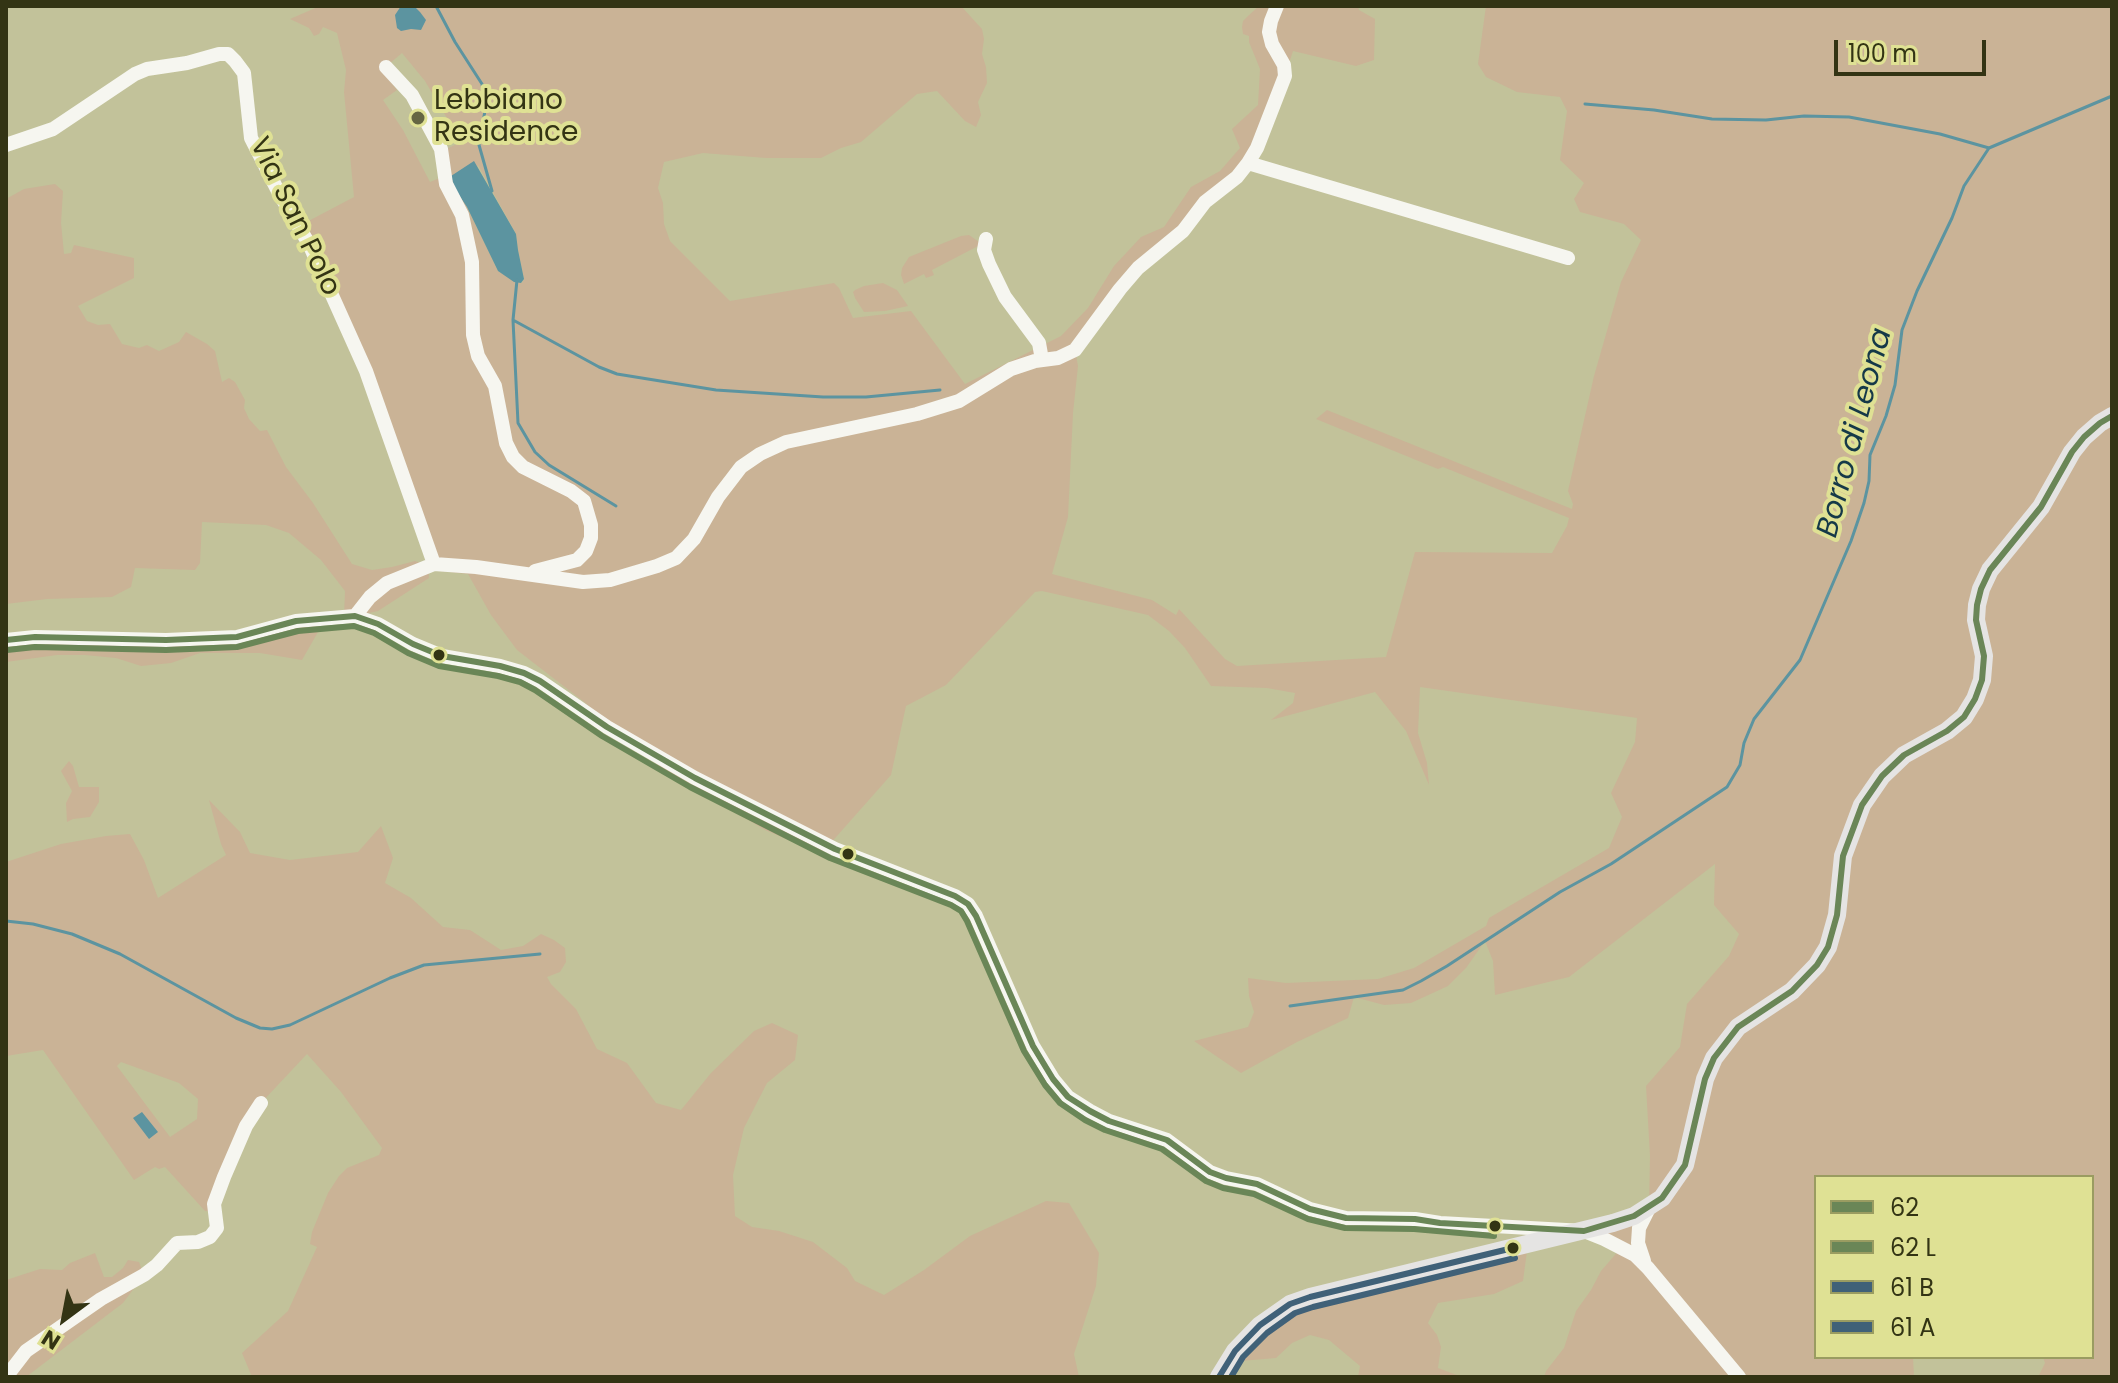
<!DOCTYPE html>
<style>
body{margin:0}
#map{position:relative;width:2118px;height:1383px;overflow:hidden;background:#c2c29a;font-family:Poppins,sans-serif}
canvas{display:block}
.frame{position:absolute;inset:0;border:8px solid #333414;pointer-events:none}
.legend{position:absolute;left:1814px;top:1175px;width:280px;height:184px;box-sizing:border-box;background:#dfe194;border:2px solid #9a9c61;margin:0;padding:10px 14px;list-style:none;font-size:24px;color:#333414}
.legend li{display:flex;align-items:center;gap:16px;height:40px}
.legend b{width:40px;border:2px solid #9a9c61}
.north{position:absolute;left:24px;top:1279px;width:80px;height:80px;-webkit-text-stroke:6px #dfe194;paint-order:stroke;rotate:212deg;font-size:22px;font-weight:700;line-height:32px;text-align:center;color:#333414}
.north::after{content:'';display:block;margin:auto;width:28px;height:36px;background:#333414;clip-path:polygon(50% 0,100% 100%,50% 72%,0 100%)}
.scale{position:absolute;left:1834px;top:40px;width:152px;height:36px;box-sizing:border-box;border:4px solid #333414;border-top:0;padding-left:10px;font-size:24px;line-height:28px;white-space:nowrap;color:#333414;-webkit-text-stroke:6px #dfe194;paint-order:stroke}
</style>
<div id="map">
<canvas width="2118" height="1383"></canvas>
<div class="frame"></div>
<ul class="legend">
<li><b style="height:10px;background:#6a8657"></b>62</li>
<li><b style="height:10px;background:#6a8657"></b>62 L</li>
<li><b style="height:10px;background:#406178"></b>61 B</li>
<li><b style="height:10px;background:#406178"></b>61 A</li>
</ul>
<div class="north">N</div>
<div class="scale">100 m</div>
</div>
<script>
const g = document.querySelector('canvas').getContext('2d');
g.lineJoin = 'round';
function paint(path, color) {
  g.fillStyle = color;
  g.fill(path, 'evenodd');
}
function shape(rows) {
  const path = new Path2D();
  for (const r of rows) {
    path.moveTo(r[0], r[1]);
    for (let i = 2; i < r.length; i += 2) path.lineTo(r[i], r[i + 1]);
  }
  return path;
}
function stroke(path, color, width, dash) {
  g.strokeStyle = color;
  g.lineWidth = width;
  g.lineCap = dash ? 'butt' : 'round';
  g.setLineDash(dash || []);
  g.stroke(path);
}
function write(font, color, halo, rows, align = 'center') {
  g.font = font + ' Poppins,sans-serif';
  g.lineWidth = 8;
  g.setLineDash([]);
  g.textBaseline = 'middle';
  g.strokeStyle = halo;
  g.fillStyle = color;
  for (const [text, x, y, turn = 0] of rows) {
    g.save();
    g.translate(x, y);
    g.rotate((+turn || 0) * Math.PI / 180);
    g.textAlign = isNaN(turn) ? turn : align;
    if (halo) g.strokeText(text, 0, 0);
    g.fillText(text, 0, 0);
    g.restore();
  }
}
paint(shape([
 [320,6,961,6,982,29,984,39,982,54,986,67,987,83,978,102,981,115,976,127,965,121,937,91,917,94,861,142,841,148,821,158,766,158,703,153,664,162,658,188,663,203,664,224,670,241,730,301,834,283,839,288,853,318,911,311,965,384,1061,336,1088,308,1114,266,1141,237,1164,227,1191,187,1220,171,1240,148,1232,129,1258,105,1260,69,1249,42,1249,36,1243,34,1242,27,1243,21,1248,16,1259,6,1358,6,1359,10,1375,19,1374,60,1356,66,1293,51,1281,88,1256,148,1138,268,1075,350,1078,366,1073,413,1068,517,1052,574,1152,600,1176,615,1179,609,1225,659,1237,666,1386,657,1415,552,1552,553,1567,526,1569,518,1443,467,1438,469,1316,419,1327,410,1572,509,1573,504,1568,491,1594,376,1621,282,1641,240,1624,224,1580,212,1574,199,1584,183,1560,160,1567,111,1560,97,1517,92,1486,77,1478,64,1486,6,2112,6,2112,1377,2038,1377,2045,1363,2043,1357,2092,1357,2092,1177,1816,1177,1816,1357,1913,1357,1914,1377,1544,1377,1546,1371,1564,1348,1576,1311,1591,1290,1601,1271,1621,1248,1584,1231,1649,1208,1650,1156,1646,1086,1680,1047,1687,1004,1729,956,1739,934,1714,905,1715,864,1569,977,1495,995,1493,961,1485,941,1466,968,1448,986,1411,1003,1384,1005,1354,997,1348,1018,1297,1042,1241,1073,1194,1041,1248,1027,1254,1012,1249,996,1248,978,1286,983,1378,979,1414,968,1486,926,1489,918,1494,915,1609,848,1622,817,1611,793,1635,742,1637,718,1420,687,1418,733,1427,763,1429,785,1406,731,1375,692,1271,720,1293,703,1295,693,1267,688,1211,686,1185,648,1169,631,1148,615,1042,591,1035,592,946,685,906,706,891,775,821,854,765,830,660,767,583,701,517,650,491,615,468,574,440,571,366,371,299,226,354,197,344,92,346,70,337,33,323,27,319,34,314,36,309,28,290,19],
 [402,53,425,81,457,135,454,137,457,144,446,149,442,177,430,182,403,130,383,100,397,90,382,70],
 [478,165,516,234,518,250,524,279,522,283,498,271,467,207],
 [55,184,63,191,61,223,64,254,71,253,74,245,134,258,134,278,78,306,87,321,98,325,110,324,122,344,139,348,147,345,159,351,179,342,186,332,207,344,215,351,222,382,229,378,235,382,245,400,244,408,249,419,260,431,267,430,286,467,313,503,352,564,372,570,392,567,415,561,428,566,429,578,378,611,355,616,344,617,345,591,321,560,289,533,266,525,202,522,200,563,195,570,135,568,131,587,112,597,47,599,6,604,6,199,24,189],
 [969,235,982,244,932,270,934,275,926,278,924,274,904,284,901,275,902,268,909,257,961,236],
 [883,283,897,290,908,306,885,311,864,312,855,298,853,292,855,290,864,286],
 [311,623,318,632,302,660,260,653,200,653,171,663,141,666,116,658,85,655,57,655,6,662,6,643,154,642],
 [69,761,73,766,79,787,99,787,99,802,90,817,73,819,67,822,66,803,72,791,61,771],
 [209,800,240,832,250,853,290,860,358,852,381,826,393,858,385,883,411,898,443,927,470,930,501,950,523,946,541,934,554,940,565,948,566,962,560,972,547,977,551,984,576,1009,597,1049,627,1063,656,1103,681,1110,711,1073,754,1031,772,1023,798,1035,795,1060,767,1083,744,1128,733,1175,735,1216,752,1227,779,1231,813,1242,847,1268,855,1281,884,1295,924,1270,970,1236,1046,1201,1069,1203,1099,1253,1096,1286,1074,1354,1079,1377,252,1377,242,1353,288,1311,317,1247,310,1244,312,1232,328,1193,339,1176,347,1168,379,1155,382,1148,341,1092,307,1054,261,1103,215,1212,205,1211,165,1167,159,1169,155,1167,134,1180,43,1050,6,1056,6,862,61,844,106,836,130,834,144,860,158,898,226,855,221,844],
 [121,1062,179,1083,198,1099,197,1119,170,1137,117,1066],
 [1528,1244,1523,1281,1494,1294,1438,1303,1428,1323,1437,1335,1441,1347,1438,1368,1462,1377,1358,1377,1360,1366,1329,1340,1310,1335,1292,1343,1276,1358,1229,1362,1290,1304],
 [95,1253,104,1277,112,1277,123,1268,128,1260,139,1262,144,1275,123,1303,26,1377,6,1377,6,1280,40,1269,62,1270,70,1263]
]), '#cab396');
paint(shape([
 [401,6,414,6,420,12,426,20,421,30,411,29,401,31,397,28,395,15],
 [474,161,516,234,518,250,524,279,521,283,514,282,498,271,467,207,455,189,451,176],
 [142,1112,158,1132,149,1139,133,1118]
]), '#5c94a0');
stroke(shape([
 [436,6,455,42,482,84,486,105,479,145,492,191],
 [1585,104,1654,110,1712,119,1766,120,1804,116,1849,117,1940,134,1989,148],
 [517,280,513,320,518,423,535,452,549,465,616,506],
 [513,320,599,367,617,374,716,390,823,397,866,397,940,390],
 [6,921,33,924,72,934,120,954,236,1018,260,1028,272,1029,290,1025,390,978,424,965,540,954],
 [1290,1006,1403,990,1421,981,1447,966,1560,892,1611,864,1727,787,1740,765,1744,743,1754,719,1800,660,1851,541,1864,503,1869,481,1870,455,1886,416,1895,385,1902,330,1917,291,1952,218,1964,186,1989,148,2112,96]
]), '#5c94a0', 3);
stroke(shape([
 [386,67,412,95,441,149,446,184,462,215,472,262,473,335,478,356,495,386,506,443,513,457,523,467,571,491,584,501,591,525,591,538,586,551,577,560,535,571],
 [6,145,53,129,135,74,147,69,187,63,219,54,228,54,235,61,244,73,251,138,280,195,309,244,366,371,434,564],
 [1248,163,1568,258],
 [986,239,984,250,989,264,1005,297,1039,343,1042,360],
 [355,616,370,597,387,583,434,564,476,567,583,582,610,580,657,566,676,558,694,539,718,497,741,467,760,454,786,442,917,414,959,401,1011,369,1035,361,1058,358,1075,350,1120,289,1138,268,1183,231,1205,202,1237,177,1248,163,1257,148,1285,76,1284,65,1272,44,1269,32,1271,21,1277,6],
 [6,640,35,637,166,640,237,637,296,621,355,616,378,624,413,644,442,656,500,666,524,673,540,681,607,727,695,778,835,849,955,896,968,904,976,916,1033,1046,1053,1079,1068,1097,1090,1111,1109,1121,1167,1140,1210,1172,1226,1178,1257,1184,1310,1209,1346,1218,1415,1219,1440,1223,1584,1231,1604,1239,1635,1255,1648,1268,1739,1377],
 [1644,1261,1638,1243,1639,1228,1649,1208],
 [6,1377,26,1351,101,1299,144,1275,157,1265,177,1243,198,1242,210,1237,217,1228,214,1204,224,1177,246,1126,261,1103]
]), '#f6f6f0', 14);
stroke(shape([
 [1219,1377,1235,1351,1260,1325,1290,1304,1310,1297,1613,1223,1634,1216,1662,1198,1685,1165,1705,1079,1714,1058,1738,1027,1792,991,1817,965,1828,947,1837,915,1843,856,1862,805,1882,776,1904,755,1947,731,1964,717,1975,699,1982,680,1984,656,1976,620,1977,605,1981,589,1990,570,2041,507,2072,452,2084,437,2100,423,2112,416]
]), '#e5e4e3', 18);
stroke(shape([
 [6,640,35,637,166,640,237,637,296,621,355,616,378,624,413,644,442,656,500,666,524,673,540,681,607,727,695,778,835,849,955,896,968,904,976,916,1033,1046,1053,1079,1068,1097,1090,1111,1109,1121,1167,1140,1210,1172,1226,1178,1257,1184,1310,1209,1346,1218,1415,1219,1440,1223,1584,1231,1634,1216,1662,1198,1685,1165,1705,1079,1714,1058,1738,1027,1792,991,1817,965,1828,947,1837,915,1843,856,1862,805,1882,776,1904,755,1947,731,1964,717,1975,699,1982,680,1984,656,1976,620,1977,605,1981,589,1990,570,2041,507,2072,452,2084,437,2100,423,2112,416]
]), '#6a8657', 6);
stroke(shape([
 [7,650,35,647,166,650,237,647,298,631,354,626,374,633,408,653,439,666,498,676,520,682,535,690,602,736,690,787,830,858,951,905,961,911,967,921,1024,1051,1045,1085,1060,1103,1085,1120,1105,1130,1162,1149,1206,1181,1223,1188,1254,1194,1308,1219,1345,1228,1414,1229,1494,1236]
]), '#6a8657', 6);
stroke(shape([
 [1219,1377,1235,1351,1260,1325,1290,1304,1310,1297,1513,1248]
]), '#406178', 6);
stroke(shape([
 [1231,1377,1243,1357,1267,1333,1295,1313,1313,1307,1515,1258]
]), '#406178', 6);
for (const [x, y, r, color] of [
 [418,118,8,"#656643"],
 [439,655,7,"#333414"],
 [848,854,7,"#333414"],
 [1495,1226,7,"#333414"],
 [1513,1248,7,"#333414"]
]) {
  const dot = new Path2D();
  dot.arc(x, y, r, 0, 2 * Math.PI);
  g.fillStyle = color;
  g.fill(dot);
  stroke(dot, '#dfe194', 3);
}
write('28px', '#333414', '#dfe194', [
 ["Lebbiano",434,102],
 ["Residence",434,134]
], 'left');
write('28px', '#333414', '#dfe194', [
 ["Via San Polo",294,217,64]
]);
write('italic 30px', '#153948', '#dfe194', [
 ["Borro di Leona",1856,433,-75]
]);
</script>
